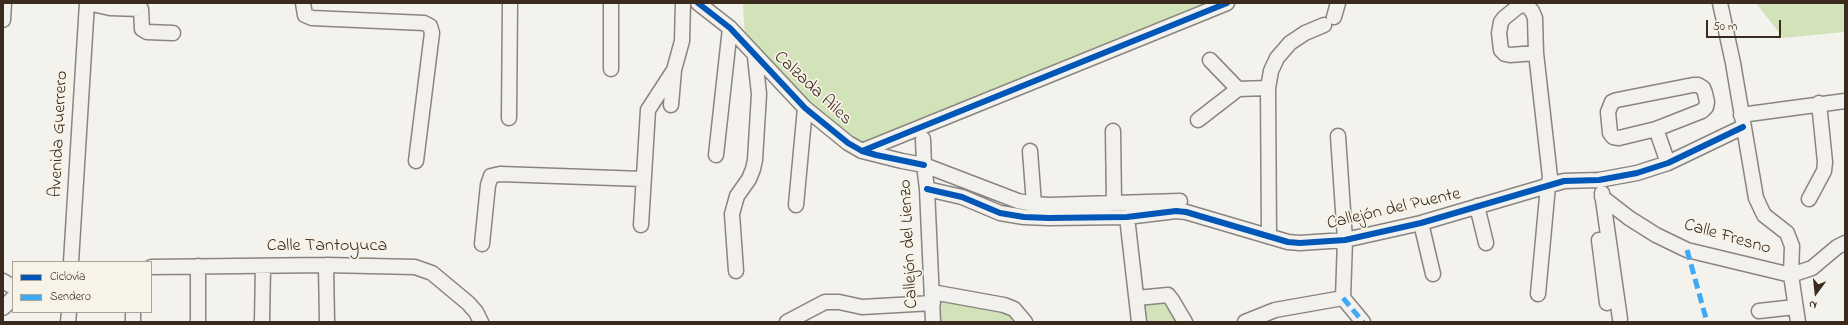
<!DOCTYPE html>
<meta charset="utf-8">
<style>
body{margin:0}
#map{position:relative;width:1848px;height:325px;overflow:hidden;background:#f4f2ec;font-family:"Indie Flower",sans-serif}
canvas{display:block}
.frame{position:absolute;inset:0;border:4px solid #3b2a1e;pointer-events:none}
.legend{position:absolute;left:12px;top:261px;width:140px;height:52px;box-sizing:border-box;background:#f7f3e8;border:1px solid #aca397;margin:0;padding:5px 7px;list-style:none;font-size:12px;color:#3b2a1e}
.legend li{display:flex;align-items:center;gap:8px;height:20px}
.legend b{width:20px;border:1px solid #aca397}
.north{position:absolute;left:1796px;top:273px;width:40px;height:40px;-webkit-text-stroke:3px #f7f3e8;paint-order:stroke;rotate:195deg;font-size:11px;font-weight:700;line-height:16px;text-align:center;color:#3b2a1e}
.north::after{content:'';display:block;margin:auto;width:14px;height:18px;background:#3b2a1e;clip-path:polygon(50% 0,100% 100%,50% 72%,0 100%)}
.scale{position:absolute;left:1706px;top:20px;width:75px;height:18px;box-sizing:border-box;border:2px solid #3b2a1e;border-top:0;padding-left:5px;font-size:12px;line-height:14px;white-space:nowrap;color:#3b2a1e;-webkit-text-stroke:3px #f7f3e8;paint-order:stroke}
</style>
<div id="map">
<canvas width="1848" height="325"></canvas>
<div class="frame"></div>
<ul class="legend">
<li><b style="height:5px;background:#0057b8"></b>Ciclovía</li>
<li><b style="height:5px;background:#3fa9f5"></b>Sendero</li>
</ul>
<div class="north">N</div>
<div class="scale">50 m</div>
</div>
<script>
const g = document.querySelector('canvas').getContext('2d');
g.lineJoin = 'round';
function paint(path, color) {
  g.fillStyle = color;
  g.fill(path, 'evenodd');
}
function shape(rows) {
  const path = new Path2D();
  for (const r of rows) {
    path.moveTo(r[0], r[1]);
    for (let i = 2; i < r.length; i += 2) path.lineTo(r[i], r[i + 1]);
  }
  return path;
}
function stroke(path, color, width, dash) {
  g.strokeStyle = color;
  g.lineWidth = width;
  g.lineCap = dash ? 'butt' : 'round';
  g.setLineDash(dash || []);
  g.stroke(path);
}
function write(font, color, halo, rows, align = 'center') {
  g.font = font + ' "Indie Flower",sans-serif';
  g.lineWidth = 3.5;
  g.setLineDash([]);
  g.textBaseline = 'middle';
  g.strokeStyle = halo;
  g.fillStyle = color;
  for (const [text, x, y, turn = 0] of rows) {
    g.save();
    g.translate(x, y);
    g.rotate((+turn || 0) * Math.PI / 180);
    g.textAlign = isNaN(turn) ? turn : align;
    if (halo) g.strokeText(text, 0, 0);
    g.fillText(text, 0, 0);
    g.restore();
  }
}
paint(shape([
 [743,3,1226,3,862,149,808,108,745,41],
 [1756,3,1845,3,1845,32,1783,38],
 [934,296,1012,311,1012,322,934,322],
 [1171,301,1182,322,1143,322,1141,304]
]), '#d2e3b9');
const minor = shape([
 [88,3,110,8,141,9,142,29,147,32,173,33],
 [303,3,305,15,312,18,424,23,430,26,432,33,416,161],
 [698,3,730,28,805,108,848,143,862,151,902,161,924,165,1018,201,1034,204,1049,205,1180,201],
 [1720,3,1733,63,1756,198,1764,215,1787,233,1792,246,1791,275,1798,322],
 [1334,17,1338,3],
 [3,20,4,3],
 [1536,53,1510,55,1505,54,1501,50,1499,33,1501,22,1504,18,1520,5,1527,6,1532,11,1535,18,1536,53,1550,177,1548,186,1538,294],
 [1210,60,1238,89,1268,88,1271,71,1277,58,1290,43,1305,33,1324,25],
 [611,69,611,3],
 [1693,85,1698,85,1703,88,1705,93,1707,102,1706,107,1702,111,1656,129,1619,138,1613,137,1610,133,1608,112,1612,102,1617,100,1693,85],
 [1268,88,1269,235],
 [671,105,674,70,682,41,683,3],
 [1741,115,1845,101],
 [509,118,510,3],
 [1198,120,1238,89],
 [1656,129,1668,163],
 [1113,131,1114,203],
 [1338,136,1345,240,1343,298,1363,322],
 [923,139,924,165,927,189,933,322],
 [862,151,1227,3],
 [1030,151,1034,204],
 [716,155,730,28],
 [927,189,962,197,1000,213,1024,217,1049,218,1127,217,1176,211,1186,212,1288,242,1300,243,1345,240,1421,223,1564,181,1599,180,1637,173,1668,163,1743,127],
 [1602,193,1620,319],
 [1602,197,1629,218,1656,235,1687,250,1791,275,1812,268,1837,247,1845,243],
 [1809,199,1824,171,1825,162,1819,103],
 [796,205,805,108],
 [1477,206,1486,243],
 [1127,217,1139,322],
 [1421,223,1433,274],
 [641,225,648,110,674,70],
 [1599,240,1607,303],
 [482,244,488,185,491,176,500,174,643,179],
 [71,262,87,3],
 [326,265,327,322],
 [151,267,326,265,415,267,432,273,468,303,476,312,481,322],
 [736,271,732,214,737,196,749,179,753,169,755,160,759,94,755,57],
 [3,281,13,287],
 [932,292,1004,305,1014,309,1025,322],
 [1137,298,1168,295,1172,300,1185,322],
 [3,308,13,298],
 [1759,311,1795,307],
 [68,322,69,312],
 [133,322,133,312],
 [198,322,198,266],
 [262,322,263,266],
 [787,322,825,302,839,302,862,307,933,303],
 [1245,322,1275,310,1343,298]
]);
stroke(minor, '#898580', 17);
stroke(minor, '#f2f1ed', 14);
stroke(shape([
 [1687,250,1707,322],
 [1343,298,1363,322]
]), '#3fa9f5', 5, [10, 5]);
stroke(shape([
 [698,3,730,28,805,108,848,143,862,151,876,155,924,165],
 [862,151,1227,3],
 [927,189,962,197,1000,213,1024,217,1049,218,1127,217,1176,211,1186,212,1288,242,1300,243,1345,240,1421,223,1564,181,1599,180,1637,173,1668,163,1743,127]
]), '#0057b8', 6);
write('18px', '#3b2a1e', '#f7f3e8', [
 ["Calzada Ailes",812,89,43],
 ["Avenida Guerrero",60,134,-87],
 ["Callejón del Puente",1394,210,-13],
 ["Calle Fresno",1727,238,16],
 ["Callejón del Lienzo",910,244,-93],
 ["Calle Tantoyuca",327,247]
]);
</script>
